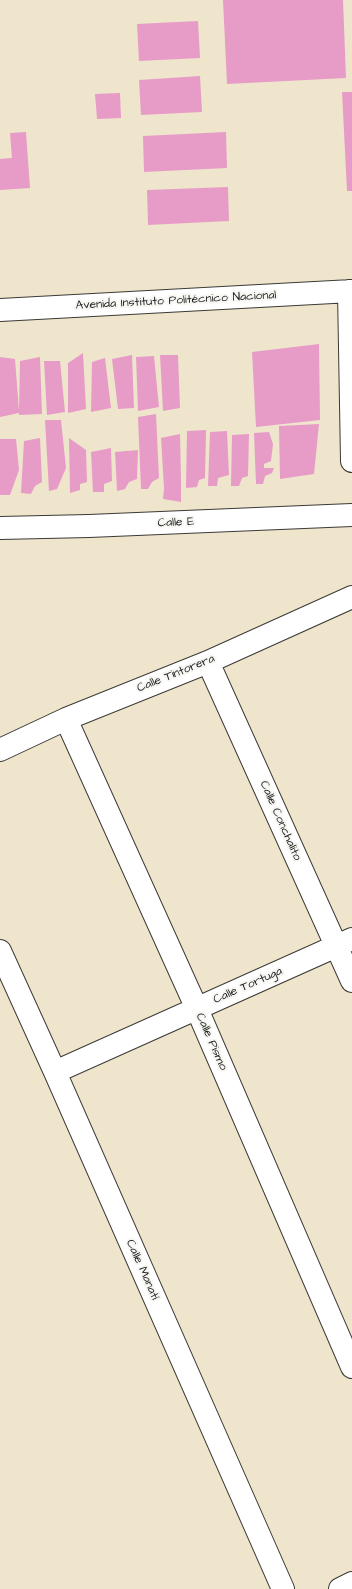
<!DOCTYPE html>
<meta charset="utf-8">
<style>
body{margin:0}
canvas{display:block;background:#eee5cc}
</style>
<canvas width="352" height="1589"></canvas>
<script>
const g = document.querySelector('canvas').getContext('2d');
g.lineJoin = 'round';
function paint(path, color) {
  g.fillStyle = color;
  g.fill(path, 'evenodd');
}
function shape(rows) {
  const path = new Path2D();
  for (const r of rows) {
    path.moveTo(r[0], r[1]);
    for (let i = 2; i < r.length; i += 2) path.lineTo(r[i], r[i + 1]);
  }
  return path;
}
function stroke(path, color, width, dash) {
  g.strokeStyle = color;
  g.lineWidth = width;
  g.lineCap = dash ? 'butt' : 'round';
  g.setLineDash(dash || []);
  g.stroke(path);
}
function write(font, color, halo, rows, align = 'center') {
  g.font = font + ' "Architects Daughter",sans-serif';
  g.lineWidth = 4;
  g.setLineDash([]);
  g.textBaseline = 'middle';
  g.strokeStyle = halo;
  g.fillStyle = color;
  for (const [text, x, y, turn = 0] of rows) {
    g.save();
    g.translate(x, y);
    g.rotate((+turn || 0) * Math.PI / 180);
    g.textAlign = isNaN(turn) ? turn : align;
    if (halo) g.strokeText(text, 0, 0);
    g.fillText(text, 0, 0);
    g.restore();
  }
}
paint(shape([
 [223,0,343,0,346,78,227,84],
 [198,21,200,58,139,61,137,24],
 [200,76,202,112,141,115,139,80],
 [342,92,352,92,352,191,347,191],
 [120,93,121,118,97,119,95,94],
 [26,132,30,188,0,190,0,159,12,158,10,133],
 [226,132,227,168,144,172,143,136],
 [228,187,229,221,148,225,147,190],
 [319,344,320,420,256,427,252,352],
 [83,353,86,409,68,413,68,363],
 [132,355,134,408,118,409,112,359],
 [160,355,178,355,180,408,163,411],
 [154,356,159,407,138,411,136,357],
 [0,357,15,359,19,411,20,361,40,357,42,414,19,415,19,413,0,417],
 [105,358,111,408,91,412,92,362],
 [44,361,60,361,65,412,47,415],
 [156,414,159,478,152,482,148,489,141,489,138,417],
 [45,420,61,420,66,468,57,489,49,491],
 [319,424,314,474,280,479,279,426],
 [206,430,205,478,199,480,197,487,186,488,187,431],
 [227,431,229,475,218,478,217,486,208,486,210,432],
 [269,432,273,444,271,461,264,464,264,468,274,468,272,473,265,476,263,484,256,484,254,433],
 [180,434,181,478,181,502,163,499,164,488,161,438],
 [249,434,248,476,242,478,239,486,231,486,232,435],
 [40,438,42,482,35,486,31,494,21,493,24,441],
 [69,438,86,450,87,482,80,484,80,490,70,493],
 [0,439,16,439,19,470,10,495,0,495],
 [111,448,112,481,104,484,104,492,93,492,91,452],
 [138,450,137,479,129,482,125,489,117,491,115,452]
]), '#e79cc7');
const minor = shape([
 [349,291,352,461],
 [0,310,352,291],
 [0,528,89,526,352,515],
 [208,662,352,981],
 [66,719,197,1009,352,1367],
 [0,750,66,719,208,662,352,597],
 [0,951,55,1072,283,1589],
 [55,1072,352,939],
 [340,1589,352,1583]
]);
stroke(minor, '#3c3a36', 24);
stroke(minor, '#fff', 22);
write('12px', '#1c1c1c', '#f6f6f2', [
 ["Avenida Instituto Politécnico Nacional",176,301,-3],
 ["Calle E",176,523,-2],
 ["Calle Tintorera",176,674,-22],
 ["Calle Conchalito",280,821,66],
 ["Calle Tortuga",248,986,-24],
 ["Calle Pismo",211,1042,66],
 ["Calle Manatí",142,1270,66]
]);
</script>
